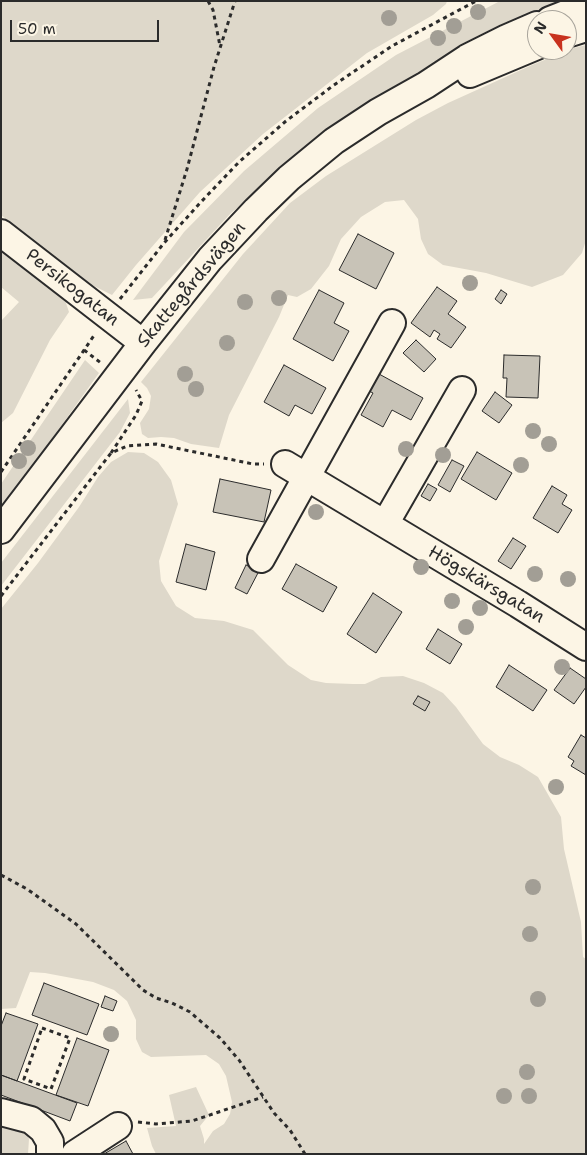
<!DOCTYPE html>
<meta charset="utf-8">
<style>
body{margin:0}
#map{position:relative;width:587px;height:1155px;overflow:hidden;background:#fcf5e5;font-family:"Shantell Sans",sans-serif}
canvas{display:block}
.frame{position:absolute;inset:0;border:2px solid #2b2b2b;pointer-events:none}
.north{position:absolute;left:527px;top:10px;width:50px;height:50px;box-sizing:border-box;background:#fcf5e5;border:1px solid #a8a49b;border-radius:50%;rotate:302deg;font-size:14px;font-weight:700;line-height:20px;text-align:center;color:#2b2b2b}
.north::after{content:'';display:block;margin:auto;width:18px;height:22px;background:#c8321e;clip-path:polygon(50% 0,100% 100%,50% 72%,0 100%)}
.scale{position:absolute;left:10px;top:20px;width:149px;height:22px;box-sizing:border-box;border:2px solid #2b2b2b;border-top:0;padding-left:6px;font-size:15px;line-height:18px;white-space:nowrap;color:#2b2b2b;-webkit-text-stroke:4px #fcf5e5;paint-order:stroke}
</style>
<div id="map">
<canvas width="587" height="1155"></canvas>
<div class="frame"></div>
<div class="north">N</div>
<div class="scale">50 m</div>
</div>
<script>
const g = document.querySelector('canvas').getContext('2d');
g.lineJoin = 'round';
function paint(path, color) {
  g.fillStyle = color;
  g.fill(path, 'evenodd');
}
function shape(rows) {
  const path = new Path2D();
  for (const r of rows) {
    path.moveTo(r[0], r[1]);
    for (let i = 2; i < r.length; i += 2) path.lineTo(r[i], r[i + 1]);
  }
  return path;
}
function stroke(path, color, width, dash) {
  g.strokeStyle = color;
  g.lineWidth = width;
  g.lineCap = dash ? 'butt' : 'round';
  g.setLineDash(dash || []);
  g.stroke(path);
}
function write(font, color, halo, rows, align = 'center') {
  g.font = font + ' "Shantell Sans",sans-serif';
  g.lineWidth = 4;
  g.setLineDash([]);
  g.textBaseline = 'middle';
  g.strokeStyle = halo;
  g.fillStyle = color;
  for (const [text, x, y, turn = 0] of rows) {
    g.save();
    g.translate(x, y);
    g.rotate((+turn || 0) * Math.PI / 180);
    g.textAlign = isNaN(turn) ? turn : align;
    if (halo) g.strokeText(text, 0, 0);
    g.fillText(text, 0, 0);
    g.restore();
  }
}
paint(shape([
 [1,1,447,1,446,4,433,15,367,53,263,134,200,192,136,265,112,295,92,285,38,244,1,215],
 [500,1,567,1,326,134,231,213,152,298,133,300,184,232,244,171,318,108,396,55],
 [586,45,586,240,582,253,563,275,532,287,486,273,443,265,428,254,421,239,418,219,404,200,385,202,361,217,341,239,329,266,311,289,297,297,288,295,279,317,229,415,219,448,191,444,174,438,161,437,148,438,142,434,140,423,149,409,151,396,147,388,141,382,243,254,290,203,326,176,416,120,448,103,532,65,574,48],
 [1,246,64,297,69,312,50,340,13,413,1,423,1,321,19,302,1,287],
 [85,360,99,373,1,510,1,484],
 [128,399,130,413,120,432,1,586,1,563],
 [128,452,144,453,158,462,171,480,178,504,159,561,161,581,176,606,195,618,224,621,253,630,288,665,311,680,326,683,353,684,365,684,381,677,403,676,424,683,443,693,456,707,483,744,500,757,519,765,538,777,561,817,564,849,581,922,583,957,586,959,586,1154,156,1154,152,1146,147,1128,176,1126,169,1095,196,1087,209,1115,200,1126,204,1139,204,1144,213,1131,224,1124,230,1114,232,1102,226,1076,219,1064,206,1055,151,1057,142,1052,136,1039,136,1020,127,1001,114,990,93,982,45,973,30,972,16,1008,1,1009,1,609,38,563,79,507,98,477,111,462],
 [1,1121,26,1132,29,1139,28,1154,1,1154]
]), '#ded8ca');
const building = shape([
 [358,234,394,253,376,289,339,270,358,234],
 [437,287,457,301,448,314,466,327,451,348,437,339,440,334,434,330,430,337,411,323,437,287],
 [319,290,344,303,334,323,349,331,333,361,293,339,319,290],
 [501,290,507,294,501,304,495,299,501,290],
 [416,340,436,359,424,372,403,353,416,340],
 [504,355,540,356,538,398,506,397,507,378,503,378,504,355],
 [284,365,326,388,312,414,295,405,289,416,264,402,284,365],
 [379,374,423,398,411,420,392,410,383,427,361,415,373,393,369,391,379,374],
 [495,392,512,405,499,423,482,411,495,392],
 [477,452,512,473,496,500,461,479,477,452],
 [452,460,464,466,450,492,438,485,452,460],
 [220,479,271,490,264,522,213,512,220,479],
 [428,484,437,489,430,501,421,496,428,484],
 [552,486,567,495,562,504,572,510,558,533,533,518,552,486],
 [513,538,526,546,511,569,498,561,513,538],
 [186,544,215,552,206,590,176,582,186,544],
 [296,564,337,587,323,612,282,589,296,564],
 [246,565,259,571,247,594,235,588,246,565],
 [373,593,402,612,376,653,347,634,373,593],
 [438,629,462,644,450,664,426,649,438,629],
 [509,665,547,690,533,711,496,687,509,665],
 [570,668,586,679,586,687,574,704,554,690,570,668],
 [418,696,430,702,425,711,413,704,418,696],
 [581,735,586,738,586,775,571,766,574,761,568,757,581,735],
 [44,983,99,1004,87,1035,32,1015,44,983],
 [105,996,117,1001,113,1011,101,1007,105,996],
 [6,1013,38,1024,17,1081,1,1075,1,1026,6,1013],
 [77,1038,109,1050,88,1106,56,1095,77,1038],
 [1,1075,77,1103,70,1121,1,1095,1,1075],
 [126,1141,133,1154,104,1154,126,1141]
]);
paint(building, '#c8c3b7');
stroke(building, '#2b2b2b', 1);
const minor = shape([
 [550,20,586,6],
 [567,34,586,28],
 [470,74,537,46],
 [1,233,143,343],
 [285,464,518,604,586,647],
 [385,524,462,390],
 [1,530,143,343,210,259,256,210,289,178,334,141,378,112,426,85,467,58,507,38,537,25],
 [261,559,392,323],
 [1,1112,31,1120,43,1130,50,1142,50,1154],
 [75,1154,118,1126]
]);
stroke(minor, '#2b2b2b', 30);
stroke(shape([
 [208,1,213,10,220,46],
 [165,240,187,169,214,67,235,1],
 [120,299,164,243,200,203,239,162,286,121,334,85,392,46,476,1],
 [84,350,101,363],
 [111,453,136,415,142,401,136,390],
 [1,472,95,334],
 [1,596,111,453,127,446,156,444,253,464,264,464],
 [1,875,27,889,76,924,143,990,156,998,172,1003,190,1012,220,1038,239,1060,274,1113,290,1130,305,1154],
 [42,1028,70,1038,51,1089,24,1079,42,1028],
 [138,1122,156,1124,192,1121,263,1097]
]), '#2b2b2b', 3, [4, 4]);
stroke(minor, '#fcf5e5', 26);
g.fillStyle = '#a29e95';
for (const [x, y] of [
 [478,12],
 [389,18],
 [454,26],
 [438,38],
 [470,283],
 [279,298],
 [245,302],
 [227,343],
 [185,374],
 [196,389],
 [533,431],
 [549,444],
 [28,448],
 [406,449],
 [443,455],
 [19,461],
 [521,465],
 [316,512],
 [421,567],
 [535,574],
 [568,579],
 [452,601],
 [480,608],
 [466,627],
 [562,667],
 [556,787],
 [533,887],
 [530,934],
 [538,999],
 [111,1034],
 [527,1072],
 [504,1096],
 [529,1096]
]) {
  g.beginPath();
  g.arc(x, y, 8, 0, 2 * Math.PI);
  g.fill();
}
write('18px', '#2b2b2b', '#fcf5e5', [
 ["Skattegårdsvägen",192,285,-50],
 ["Persikogatan",72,288,38],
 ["Högskärsgatan",486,585,31]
]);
</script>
